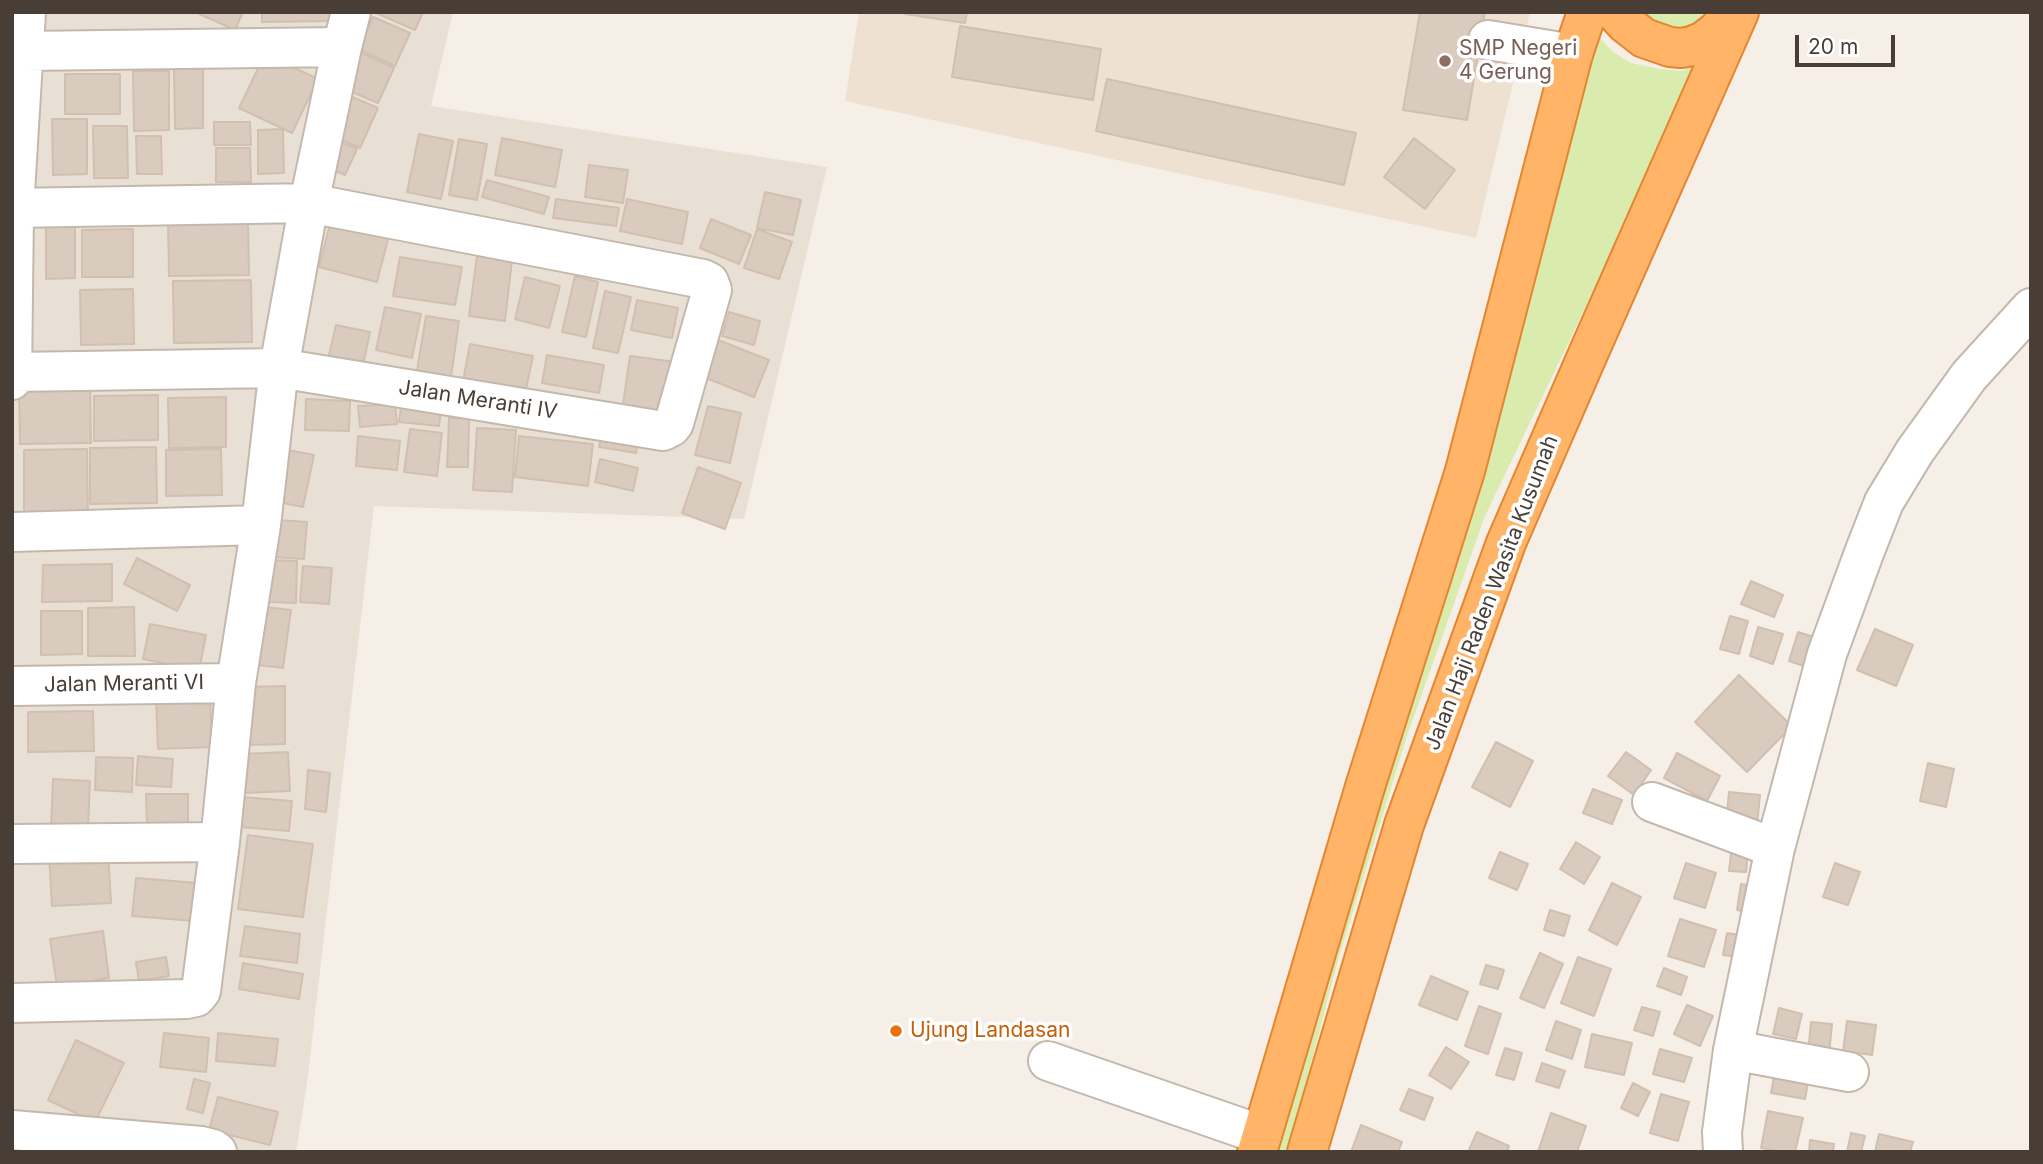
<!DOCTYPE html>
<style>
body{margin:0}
#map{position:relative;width:2043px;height:1164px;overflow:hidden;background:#f5efe8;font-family:Inter,sans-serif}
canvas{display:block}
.frame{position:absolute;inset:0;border:14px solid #483e36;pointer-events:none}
.scale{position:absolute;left:1795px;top:35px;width:100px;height:32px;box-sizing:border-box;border:4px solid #483e36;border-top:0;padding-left:9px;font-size:21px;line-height:24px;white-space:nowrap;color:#483e36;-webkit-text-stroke:5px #fff;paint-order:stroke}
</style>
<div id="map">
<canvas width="2043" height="1164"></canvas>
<div class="frame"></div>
<div class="scale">20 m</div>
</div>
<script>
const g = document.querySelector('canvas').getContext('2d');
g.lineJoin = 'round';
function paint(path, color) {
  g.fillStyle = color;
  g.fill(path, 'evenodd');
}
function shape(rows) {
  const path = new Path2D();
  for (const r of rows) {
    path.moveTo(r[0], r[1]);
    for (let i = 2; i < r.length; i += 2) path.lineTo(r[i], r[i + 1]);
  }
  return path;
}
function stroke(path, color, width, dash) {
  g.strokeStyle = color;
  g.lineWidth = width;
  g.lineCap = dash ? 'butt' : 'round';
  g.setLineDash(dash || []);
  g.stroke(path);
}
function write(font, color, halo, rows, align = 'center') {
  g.font = font + ' Inter,sans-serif';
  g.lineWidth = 7;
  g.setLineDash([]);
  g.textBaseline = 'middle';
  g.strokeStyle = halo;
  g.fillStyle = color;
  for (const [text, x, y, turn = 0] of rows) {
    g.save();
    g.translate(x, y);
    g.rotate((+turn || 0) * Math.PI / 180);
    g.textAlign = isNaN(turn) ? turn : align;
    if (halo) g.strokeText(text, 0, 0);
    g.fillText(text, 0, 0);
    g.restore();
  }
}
paint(shape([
 [12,12,453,12,431,106,827,167,744,519,374,506,307,1083,296,1152,12,1152]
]), '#e9e0d5');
paint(shape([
 [859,12,1530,12,1476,238,845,101]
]), '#efe1d1');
paint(shape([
 [1633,12,1719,12,1678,40],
 [1589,26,1613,52,1631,63,1660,69,1682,71,1703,63,1485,516,1407,736,1338,960,1288,1152,1268,1152]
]), '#daebae');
const building = shape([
 [195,12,243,12,235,30,195,12],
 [262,12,333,12,333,21,262,22,262,12],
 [374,12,423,12,415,30,374,12],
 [906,12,967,12,965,23,905,14,906,12],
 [1420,12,1485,12,1467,120,1403,110,1420,12],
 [373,17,410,33,395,66,358,49,373,17],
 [960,26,1101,49,1093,100,952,77,960,26],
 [359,52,394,68,378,103,343,88,359,52],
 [265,54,318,79,292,133,239,108,265,54],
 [174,69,203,69,203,128,175,129,174,69],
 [133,71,169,71,169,130,134,131,133,71],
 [65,74,120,74,120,114,65,114,65,74],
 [1107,79,1356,133,1344,185,1096,131,1107,79],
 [350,96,378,108,360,148,332,135,350,96],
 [52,119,87,119,87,174,53,175,52,119],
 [214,122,250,122,251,145,214,145,214,122],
 [93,126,127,126,128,178,94,178,93,126],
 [283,129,284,173,258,174,258,130,283,129],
 [419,134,453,141,441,199,407,192,419,134],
 [136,136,161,136,162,174,137,174,136,136],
 [502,138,562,150,555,187,495,175,502,138],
 [1414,138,1455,170,1425,209,1384,177,1414,138],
 [334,139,357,149,345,175,323,165,334,139],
 [459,139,487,144,477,200,449,195,459,139],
 [216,148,250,148,251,182,216,182,216,148],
 [589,165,628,170,623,203,585,197,589,165],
 [487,180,549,197,544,214,482,197,487,180],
 [765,192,801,200,793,235,757,228,765,192],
 [556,199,619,208,616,226,553,218,556,199],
 [627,199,688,212,682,244,620,231,627,199],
 [248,219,249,275,169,276,168,220,248,219],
 [711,219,751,235,739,264,700,248,711,219],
 [75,222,75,278,46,279,46,223,75,222],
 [330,224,388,239,377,282,319,267,330,224],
 [133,229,133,277,82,277,82,230,133,229],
 [757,229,792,242,779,279,744,268,757,229],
 [477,256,512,260,505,321,469,316,477,256],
 [400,257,462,267,455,305,393,296,400,257],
 [575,276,598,282,586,337,562,332,575,276],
 [525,277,560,286,549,328,515,319,525,277],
 [251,280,252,342,174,343,173,281,251,280],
 [133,289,134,344,81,345,80,290,133,289],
 [605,291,631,297,618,353,593,348,605,291],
 [637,300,678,308,672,338,631,330,637,300],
 [385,307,421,314,412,358,376,350,385,307],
 [729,312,760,321,754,345,722,336,729,312],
 [426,316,459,321,451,377,417,371,426,316],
 [336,325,370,332,360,379,325,372,336,325],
 [708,336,769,360,754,397,693,373,708,336],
 [470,344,533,356,525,394,463,381,470,344],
 [547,355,604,365,599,393,542,383,547,355],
 [630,356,676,362,668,419,622,412,630,356],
 [90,378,91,443,20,444,19,379,90,378],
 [158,395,158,440,94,441,94,396,158,395],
 [226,397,226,447,169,448,168,398,226,397],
 [402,398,442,402,439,426,399,422,402,398],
 [306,399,350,401,349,431,305,430,306,399],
 [395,404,397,424,360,427,358,406,395,404],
 [708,406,741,413,730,463,695,455,708,406],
 [449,418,469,418,468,467,447,467,449,418],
 [477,428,516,430,512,492,473,490,477,428],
 [410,429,442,433,437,476,404,472,410,429],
 [603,429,639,434,636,453,599,447,603,429],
 [358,436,400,441,397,470,356,466,358,436],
 [519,436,593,444,588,486,515,477,519,436],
 [156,447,157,503,90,504,90,448,156,447],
 [87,449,88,525,24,527,24,450,87,449],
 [221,449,222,495,166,496,166,450,221,449],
 [283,449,314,455,303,507,273,501,283,449],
 [600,459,638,468,633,491,595,482,600,459],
 [698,467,741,483,725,529,682,513,698,467],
 [278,520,307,522,304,559,274,557,278,520],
 [137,558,190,585,177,611,124,584,137,558],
 [270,560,297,561,296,603,269,602,270,560],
 [112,564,112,601,42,602,43,565,112,564],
 [303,566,332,568,329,604,300,602,303,566],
 [1751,581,1783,595,1774,617,1741,604,1751,581],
 [134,607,135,656,88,656,88,608,134,607],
 [265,607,291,610,283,668,258,665,265,607],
 [41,611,82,611,82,654,41,655,41,611],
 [1730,616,1748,621,1739,654,1720,649,1730,616],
 [150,624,206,635,199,671,143,659,150,624],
 [1758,627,1783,634,1773,664,1750,656,1758,627],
 [1875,629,1913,645,1896,686,1857,670,1875,629],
 [1798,632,1827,641,1818,671,1789,661,1798,632],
 [1739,675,1792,726,1747,772,1695,722,1739,675],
 [285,686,285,744,246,745,245,687,285,686],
 [210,696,212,747,158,749,156,699,210,696],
 [93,711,94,751,28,752,28,712,93,711],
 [1496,742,1533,761,1510,807,1472,787,1496,742],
 [288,752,290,791,244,793,242,754,288,752],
 [1626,752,1651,770,1634,795,1608,776,1626,752],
 [1677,753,1720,776,1707,801,1664,778,1677,753],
 [138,756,173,759,171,787,136,785,138,756],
 [96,757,133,758,132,792,95,790,96,757],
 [1928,763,1954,769,1946,807,1920,801,1928,763],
 [308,770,330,773,326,812,305,809,308,770],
 [53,779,90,781,88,829,51,828,53,779],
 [1593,789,1622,800,1612,824,1583,813,1593,789],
 [1729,792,1760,795,1757,825,1726,822,1729,792],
 [146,794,188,794,188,824,147,824,146,794],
 [242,797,292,801,289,831,239,827,242,797],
 [248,835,313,844,303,917,238,909,248,835],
 [1576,842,1600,857,1584,884,1560,869,1576,842],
 [108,851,111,903,52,906,49,854,108,851],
 [1500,852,1528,864,1517,890,1489,878,1500,852],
 [1731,853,1748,854,1746,872,1729,871,1731,853],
 [1686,863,1716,873,1705,908,1674,898,1686,863],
 [1835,863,1860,872,1848,905,1823,897,1835,863],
 [136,878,198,883,195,921,132,916,136,878],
 [1612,883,1641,897,1617,945,1589,930,1612,883],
 [1741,884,1759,887,1755,913,1737,910,1741,884],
 [1550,910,1570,916,1564,936,1544,930,1550,910],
 [1680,919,1716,930,1704,967,1668,956,1680,919],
 [245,926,300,934,297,963,240,956,245,926],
 [103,931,109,978,57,986,50,939,103,931],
 [1727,933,1740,935,1737,957,1723,955,1727,933],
 [1540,953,1563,964,1544,1008,1520,998,1540,953],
 [166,957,169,976,139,981,136,962,166,957],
 [1578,957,1611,969,1594,1016,1561,1003,1578,957],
 [243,963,303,974,299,999,239,989,243,963],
 [1486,965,1504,970,1498,989,1480,984,1486,965],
 [1664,968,1687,977,1681,995,1657,986,1664,968],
 [1431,976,1468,992,1457,1020,1419,1005,1431,976],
 [1687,1005,1713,1016,1700,1046,1674,1034,1687,1005],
 [1479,1006,1501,1014,1488,1054,1465,1046,1479,1006],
 [1642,1007,1660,1012,1653,1036,1634,1030,1642,1007],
 [1779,1008,1802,1014,1796,1039,1773,1034,1779,1008],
 [1556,1021,1581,1030,1572,1059,1546,1050,1556,1021],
 [1847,1021,1876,1025,1872,1055,1843,1051,1847,1021],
 [1811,1022,1832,1024,1829,1055,1808,1053,1811,1022],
 [164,1033,209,1038,206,1072,160,1067,164,1033],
 [218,1033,278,1039,275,1066,216,1061,218,1033],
 [1592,1034,1632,1043,1624,1075,1585,1067,1592,1034],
 [76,1040,124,1063,95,1122,48,1100,76,1040],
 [1446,1047,1469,1062,1451,1089,1429,1075,1446,1047],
 [1505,1048,1522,1053,1514,1080,1496,1075,1505,1048],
 [1660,1049,1692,1058,1684,1082,1653,1074,1660,1049],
 [1542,1063,1565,1071,1559,1088,1536,1081,1542,1063],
 [1776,1065,1810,1071,1805,1099,1771,1093,1776,1065],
 [194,1079,210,1083,203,1113,187,1109,194,1079],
 [1633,1083,1650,1092,1638,1116,1621,1108,1633,1083],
 [1409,1089,1433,1098,1424,1120,1400,1110,1409,1089],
 [1661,1094,1689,1102,1678,1141,1650,1133,1661,1094],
 [218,1097,278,1112,270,1145,209,1130,218,1097],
 [1768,1111,1803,1118,1795,1152,1782,1152,1761,1148,1768,1111],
 [1551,1113,1586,1126,1577,1152,1538,1152,1551,1113],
 [1361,1125,1402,1142,1398,1152,1351,1152,1361,1125],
 [1477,1132,1509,1146,1507,1152,1468,1152,1477,1132],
 [1851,1133,1865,1136,1861,1152,1847,1152,1851,1133],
 [1879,1134,1913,1142,1910,1152,1875,1152,1879,1134],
 [1810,1140,1834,1144,1833,1152,1809,1152,1810,1140]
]);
paint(building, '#dacbbf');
stroke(building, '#d2bfaf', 2);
const minor = shape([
 [1488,40,1573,54],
 [24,51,342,47],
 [12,208,309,203,703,279,709,282,712,290,674,423,671,427,663,431,279,368,12,372],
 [12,380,14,209,26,12],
 [12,532,261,525],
 [12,686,236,683],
 [1652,802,1775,848],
 [12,844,220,842],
 [12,1003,186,999,196,997,201,991,220,842,236,683,261,525,279,368,309,203,342,47,351,12],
 [1733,1050,1849,1072],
 [1048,1061,1262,1135],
 [12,1130,201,1146,213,1149,217,1152],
 [1723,1152,1722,1132,1733,1050,1775,848,1827,654,1864,553,1884,502,1915,451,1969,376,2031,308]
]);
const highway = shape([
 [1615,12,1626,24,1644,38,1670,47,1681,48,1692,46,1704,41,1717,31,1733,12],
 [1257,1152,1365,787,1465,471,1573,54,1587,12],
 [1307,1152,1404,825,1506,543,1588,354,1739,12]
]);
stroke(minor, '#c4b8ad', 42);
stroke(highway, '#e68530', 42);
stroke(minor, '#fff', 38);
stroke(highway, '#ffb468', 38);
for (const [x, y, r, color] of [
 [1445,61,7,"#8d6e63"],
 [896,1031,7,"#e8710a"]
]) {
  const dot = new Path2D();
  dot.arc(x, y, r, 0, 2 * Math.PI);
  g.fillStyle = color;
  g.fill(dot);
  stroke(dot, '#fff', 2.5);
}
write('21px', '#785e54', '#fff', [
 ["SMP Negeri",1459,49],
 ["4 Gerung",1459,73]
], 'left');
write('21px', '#483e36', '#fff', [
 ["Jalan Meranti IV",478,400,9],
 ["Jalan Haji Raden Wasita Kusumah",1492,593,-69],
 ["Jalan Meranti VI",124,684,-1]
]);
write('21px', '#c56008', '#fff', [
 ["Ujung Landasan",910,1031]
], 'left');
</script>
